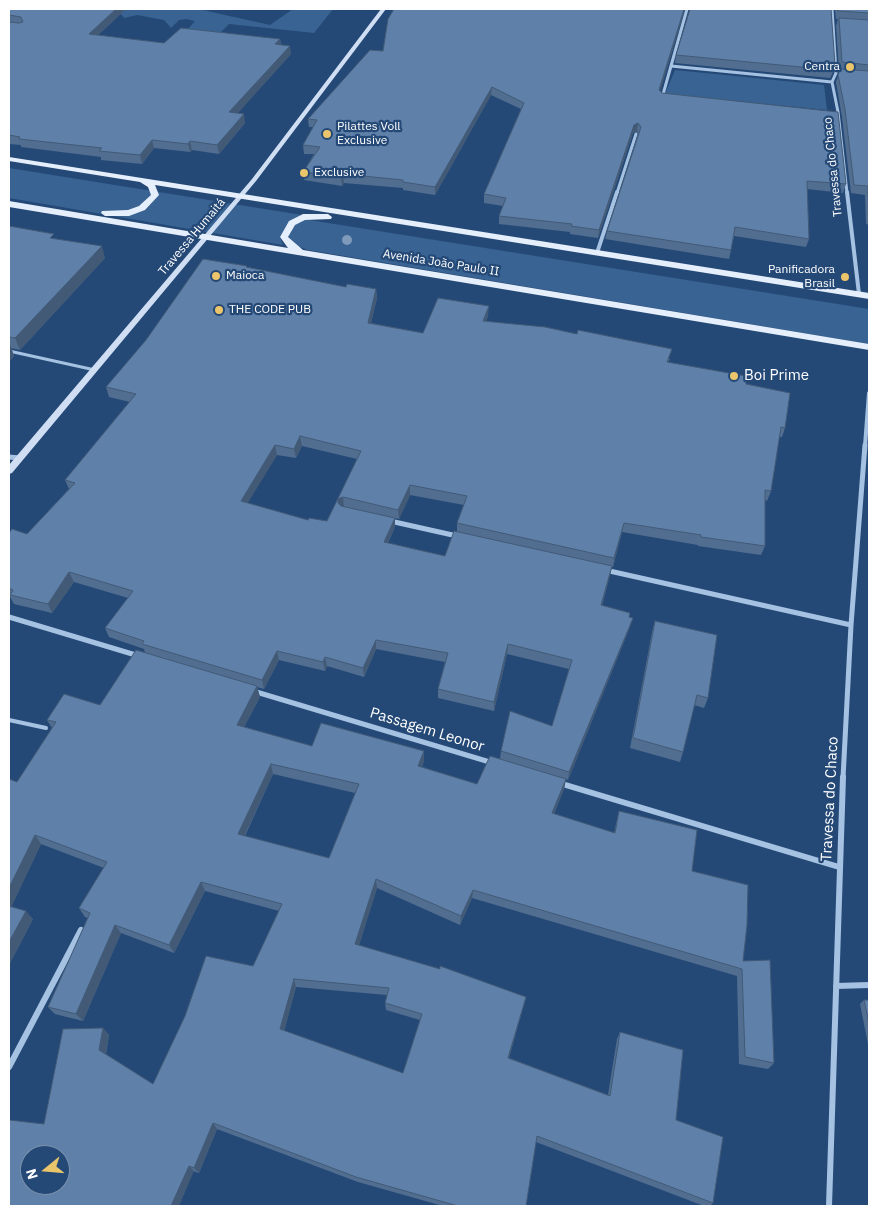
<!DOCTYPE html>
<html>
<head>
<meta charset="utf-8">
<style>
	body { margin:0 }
	#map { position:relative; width:878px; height:1215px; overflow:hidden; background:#254976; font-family:"IBM Plex Sans",sans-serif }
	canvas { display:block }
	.frame { position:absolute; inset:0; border:10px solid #fff; pointer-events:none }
	.north { position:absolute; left:20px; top:1145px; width:50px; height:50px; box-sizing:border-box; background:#254976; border:1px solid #7c92ad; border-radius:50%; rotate:253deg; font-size:14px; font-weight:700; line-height:20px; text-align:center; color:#fff }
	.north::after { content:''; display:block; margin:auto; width:18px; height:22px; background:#ebc56b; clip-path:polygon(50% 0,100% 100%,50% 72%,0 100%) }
</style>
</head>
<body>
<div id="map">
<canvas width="878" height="1215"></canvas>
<div class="frame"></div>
<div class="north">N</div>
</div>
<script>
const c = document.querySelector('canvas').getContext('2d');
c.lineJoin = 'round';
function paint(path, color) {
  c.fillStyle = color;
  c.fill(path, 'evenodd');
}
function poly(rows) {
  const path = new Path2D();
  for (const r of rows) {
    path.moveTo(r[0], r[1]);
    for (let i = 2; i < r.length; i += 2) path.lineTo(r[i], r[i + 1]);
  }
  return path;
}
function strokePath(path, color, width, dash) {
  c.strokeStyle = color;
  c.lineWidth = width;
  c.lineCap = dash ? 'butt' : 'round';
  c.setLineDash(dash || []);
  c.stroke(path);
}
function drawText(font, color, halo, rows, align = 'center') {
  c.font = font + ' "IBM Plex Sans",sans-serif';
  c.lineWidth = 4.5;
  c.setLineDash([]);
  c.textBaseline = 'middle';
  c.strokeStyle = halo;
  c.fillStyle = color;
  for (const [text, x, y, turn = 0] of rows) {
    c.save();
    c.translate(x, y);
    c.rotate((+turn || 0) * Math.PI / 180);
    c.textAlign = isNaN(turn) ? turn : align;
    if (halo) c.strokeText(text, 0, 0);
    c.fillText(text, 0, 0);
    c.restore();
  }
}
paint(poly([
	[124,9,198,9,270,25,293,9,333,9,314,33,229,24,217,36,182,36,195,21,186,19,179,20,171,28,164,20,137,15,124,18,120,13],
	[675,70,824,85,827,110,665,94],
	[9,168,302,215,289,221,280,237,283,245,9,198],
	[303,219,869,309,869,344,308,250,294,245,288,237,295,224]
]), '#396393');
strokePath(poly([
	[9,351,95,370]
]), '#a6c2e2', 3);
strokePath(poly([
	[9,720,46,728]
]), '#a6c2e2', 4);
strokePath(poly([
	[832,9,836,73,832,82,838,112,847,193],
	[671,66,832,82],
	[662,98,687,9],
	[617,193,636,134]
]), '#a6c2e2', 3);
strokePath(poly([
	[847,192,859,294],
	[597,253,617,192],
	[865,446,869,393]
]), '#a6c2e2', 4);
strokePath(poly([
	[9,457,20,458],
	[390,521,457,536],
	[605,570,851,625],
	[9,617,139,656],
	[253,691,493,763],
	[843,778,851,625,865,445]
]), '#a6c2e2', 5);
strokePath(poly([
	[559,783,839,867],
	[836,986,869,985],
	[9,1067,81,930],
	[829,1206,843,777]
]), '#a6c2e2', 6);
paint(poly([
	[381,9,386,9,256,181,12,473,9,474,9,465,252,179,381,9]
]), '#cfdef3');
paint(poly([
	[9,157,869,293,869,299,155,185,159,195,145,210,129,216,105,216,101,213,102,211,128,210,139,206,151,195,148,187,140,182,9,161,9,157],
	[9,201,288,248,280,237,289,221,303,214,328,214,332,217,331,219,305,220,295,225,288,237,303,250,869,344,869,350,9,207,9,201]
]), '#e5eefb');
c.fillStyle = '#7f99ba';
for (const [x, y] of [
	[347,240]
]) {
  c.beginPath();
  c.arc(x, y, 5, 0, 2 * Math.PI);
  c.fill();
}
paint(poly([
	[9,9,126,9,98,35,164,43,280,39,281,45,291,54,237,113,245,123,219,154,192,150,190,152,154,148,142,164,101,160,101,157,21,147,21,145,9,144],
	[394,9,685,9,660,91,662,93,846,184,843,193,807,189,809,239,806,247,734,236,729,259,605,239,607,231,638,134,637,131,633,133,598,238,570,234,570,232,499,224,499,216,503,206,484,203,484,194,521,109,491,95,435,195,403,190,403,188,344,183,342,186,304,180,303,172,314,154,304,154,303,145,313,127,309,127,308,119,383,51],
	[831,9,833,72,830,78,675,63,676,55],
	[835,9,869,9,869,225,866,224,865,195,851,193,842,117,836,82,840,70,839,70,836,26,838,19,836,19],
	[9,226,55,239,105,258,20,350,11,348,14,356,9,362],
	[247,267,346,287,376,289,377,298,371,323,423,333,488,316,486,321,670,359,668,362,746,384,785,428,782,437,779,437,771,491,767,501,765,500,765,546,761,555,698,546,698,545,622,532,613,567,612,567,602,606,629,617,630,627,568,780,566,779,564,789,554,814,614,833,619,811,692,871,743,961,774,1063,768,1069,739,1064,737,976,472,898,460,925,377,888,359,945,526,997,509,1058,608,1095,617,1039,620,1032,676,1120,713,1203,710,1206,704,1206,536,1142,526,1206,443,1206,358,1182,217,1129,199,1173,44,1124,103,1028,109,1035,106,1054,153,1084,253,966,279,911,205,891,174,953,121,933,83,1021,55,1014,48,1007,88,918,85,917,79,908,104,868,41,844,11,907,33,919,9,965,9,779,17,782,52,728,47,720,100,705,145,653,144,649,109,637,105,628,128,598,74,582,52,613,14,604,9,595,9,533,27,534,69,489,65,480,130,402,109,397,106,387],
	[302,446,357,459,327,521,308,520,247,503,277,455,296,458],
	[410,495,464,505,457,523,457,532,445,556,388,543,395,527,395,518,399,519],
	[376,649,445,662,438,689,438,698,494,711,507,654,569,669,552,726,501,751,500,759,477,784,422,767,424,761,312,746,244,727,260,697,257,687,264,689,279,660,325,671,327,666,364,677],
	[273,774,355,793,329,858,245,836],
	[296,987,387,995,385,1003,386,1010,420,1020,403,1073,284,1031],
	[655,621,708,698,704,708,694,705,683,752,680,762,630,748,652,632],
	[864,1000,869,1000,869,1049,860,1004]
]), '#516e91');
paint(poly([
	[116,9,126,9,91,42,89,34],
	[684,9,685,9,658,98,659,90],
	[280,39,281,47,275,44],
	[290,46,291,54,231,121,229,112],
	[492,87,491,95,435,195,435,187],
	[244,114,245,123,219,154,217,145],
	[638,123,637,131,633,133,598,238,599,230,634,125],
	[152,140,154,148,142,164,140,155],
	[190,141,192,150,190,152,188,144],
	[343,174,344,183,342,186,341,177],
	[102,246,105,258,20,350,15,338],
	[376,289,377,298,369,332,368,323],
	[489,306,488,316,483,330,483,321],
	[10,344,14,356,9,362,9,345],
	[300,436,302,446,296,458,294,449],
	[275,445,277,455,243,511,241,501],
	[410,485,410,495,399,519,398,510],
	[343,497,344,507,340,508,338,503,338,499],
	[395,518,395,527,384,551,384,542],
	[624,523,622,532,613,567,614,558],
	[612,566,610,575,599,615,601,605],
	[69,572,74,582,52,613,48,604],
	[633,618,630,627,568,780,569,772],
	[376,640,376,649,364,677,363,668],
	[508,644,507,654,494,711,494,702],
	[277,651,279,660,264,689,262,680],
	[325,657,327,666,325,671,323,662],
	[257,686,260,697,240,735,237,725],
	[424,751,424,761,418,776,418,766],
	[271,764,273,774,241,843,238,834],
	[566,779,564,789,550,823,552,813],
	[35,835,41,844,9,912,9,888],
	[376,879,377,888,357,952,355,944],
	[201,882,205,891,174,953,169,945],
	[473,890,472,898,460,925,461,916],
	[26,911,33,919,9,965,9,942],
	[115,925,121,933,83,1021,76,1014],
	[294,979,296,987,283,1036,280,1029],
	[526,997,524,1004,507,1065,508,1058],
	[103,1028,109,1035,105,1057,99,1050],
	[213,1123,217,1129,199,1173,194,1168],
	[189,1166,194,1171,179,1206,171,1206]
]), '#425a76');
const building = poly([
	[9,9,116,9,89,34,164,43,181,28,280,39,275,44,290,46,229,112,244,114,217,145,190,141,188,144,152,140,140,155,99,151,102,148,19,139,20,137,9,135,9,22,19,23,23,22,21,17,9,15,9,9],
	[394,9,684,9,659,90,662,93,838,112,846,184,807,181,809,239,735,227,731,250,607,231,641,127,638,123,634,125,599,230,571,226,572,224,499,216,506,198,484,194,524,103,492,87,435,187,403,182,403,180,343,174,341,177,303,172,320,147,303,145,317,120,308,119,370,50,383,51,388,19,394,9],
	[690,9,831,9,835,65,832,70,676,55,690,9],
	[838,9,869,9,869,13,838,11,838,9],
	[839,18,869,20,869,65,842,62,839,18],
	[840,69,869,71,869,216,868,186,854,185,845,109,838,75,840,69],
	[9,226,54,234,50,238,102,246,15,338,9,337,9,226],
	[203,259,247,266,246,267,346,287,347,284,376,289,368,323,423,333,438,298,489,306,483,321,545,327,577,334,578,330,672,349,667,362,746,376,746,384,790,393,785,428,781,427,771,491,765,490,765,546,701,537,701,535,624,523,614,558,457,523,467,496,410,485,398,510,343,497,338,499,338,503,341,506,395,518,384,542,445,556,454,531,612,566,601,605,630,613,629,617,633,618,569,772,501,751,510,711,552,726,572,660,508,644,494,702,438,689,448,653,376,640,363,668,325,657,323,662,277,651,262,680,142,644,144,641,105,628,133,591,69,572,48,604,10,595,13,590,9,588,9,533,12,529,27,534,75,483,65,480,136,394,106,387,146,340,203,259],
	[300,436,361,451,327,521,309,518,308,520,241,501,275,445,294,449,300,436],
	[655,621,717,635,708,698,697,695,683,752,633,738,655,621],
	[136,650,257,686,237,725,312,746,321,723,424,751,418,766,477,784,490,756,566,779,552,813,615,833,619,811,697,830,692,871,748,885,747,925,743,961,770,960,774,1063,745,1057,742,969,473,890,461,916,376,879,355,944,440,969,440,966,526,997,508,1058,610,1096,620,1032,683,1050,676,1120,723,1137,713,1203,537,1136,526,1206,458,1206,356,1177,213,1123,194,1168,189,1166,171,1206,9,1206,9,1120,44,1124,63,1029,103,1028,99,1050,153,1084,185,1016,206,956,253,966,282,904,201,882,169,945,115,925,76,1014,48,1007,90,913,79,908,107,862,35,835,9,888,9,779,17,782,56,722,47,720,64,694,100,705,136,650],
	[271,764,359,784,329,858,238,834,271,764],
	[294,979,389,988,385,1003,422,1014,403,1073,280,1029,294,979],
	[30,1155,60,1155,60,1185,30,1185,30,1155],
	[9,906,26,911,9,942,9,906],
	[864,1000,869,1000,869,1023,864,1000]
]);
paint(building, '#5e80a9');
strokePath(building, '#425a76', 1);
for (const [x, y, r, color] of [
	[850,67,5,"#ebc56b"],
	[327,134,5,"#ebc56b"],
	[304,173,5,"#ebc56b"],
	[216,276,5,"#ebc56b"],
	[845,277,5,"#ebc56b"],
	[219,310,5,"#ebc56b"],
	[734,376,5,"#ebc56b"]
]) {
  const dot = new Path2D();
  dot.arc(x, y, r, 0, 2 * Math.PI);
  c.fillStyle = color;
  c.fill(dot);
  strokePath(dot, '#254976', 2);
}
drawText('12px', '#fff', '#254976', [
	["Centra",840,67,"right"],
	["Pilattes Voll",337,127],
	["Exclusive",337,141],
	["Exclusive",314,173],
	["Panificadora",835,270,"right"],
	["Brasil",835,284,"right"],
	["Maioca",226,276],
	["THE CODE PUB",229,310]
], 'left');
drawText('12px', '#fff', '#254976', [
	["Travessa do Chaco",833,167,-96],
	["Travessa Humaitá",192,237,-50],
	["Avenida João Paulo II",441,263,9]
]);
drawText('15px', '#fff', '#254976', [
	["Boi Prime",744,376]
], 'left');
drawText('15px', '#fff', '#254976', [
	["Passagem Leonor",427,730,17],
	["Travessa do Chaco",830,799,-87]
]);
</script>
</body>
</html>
